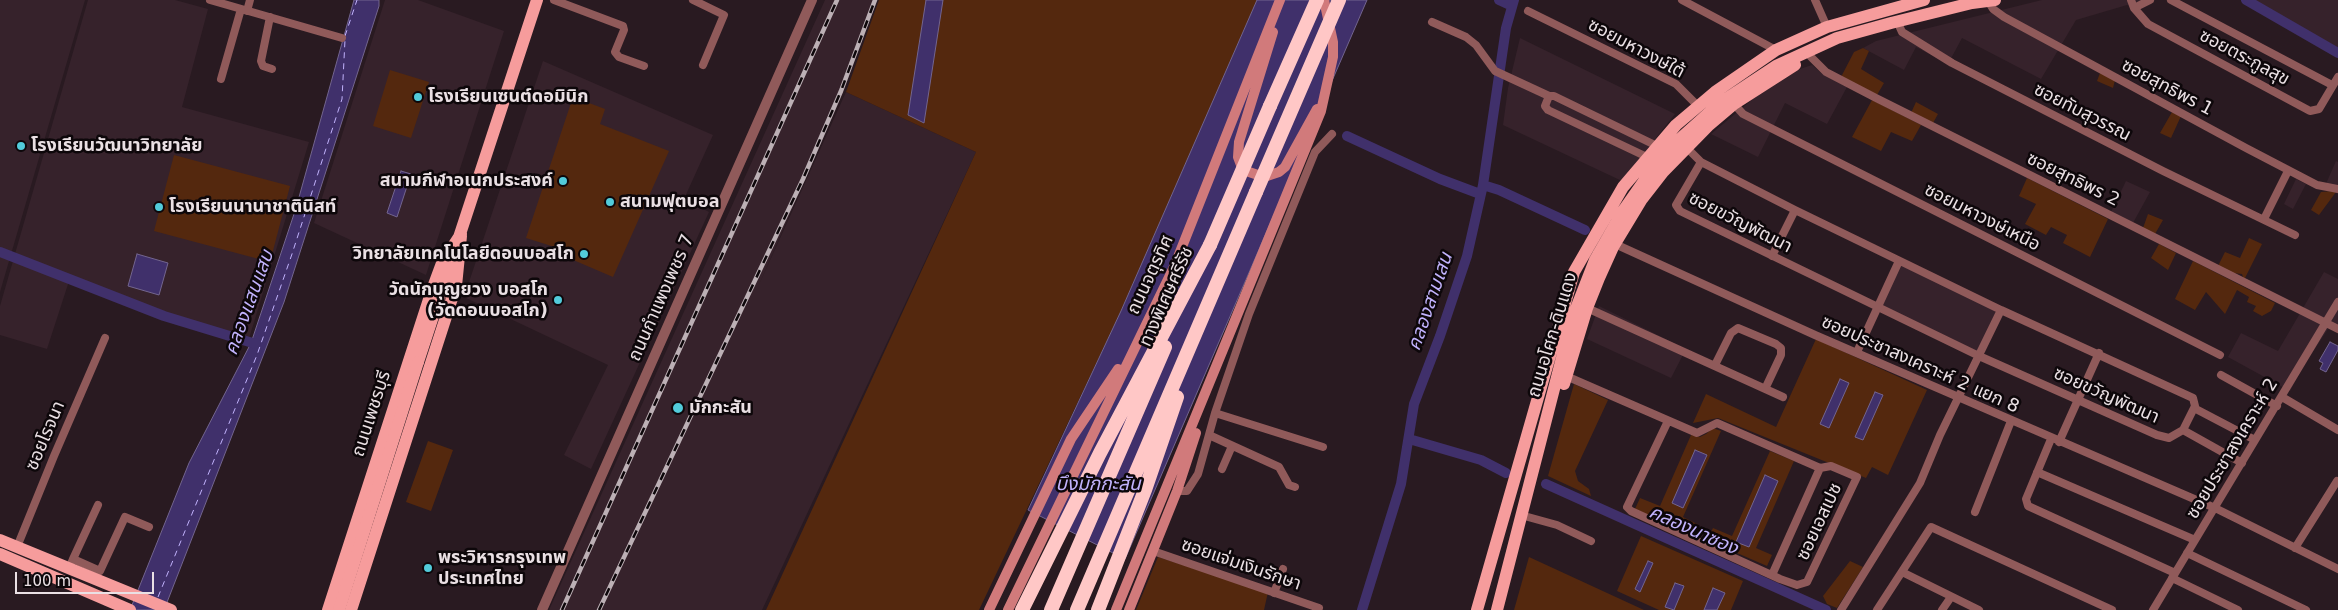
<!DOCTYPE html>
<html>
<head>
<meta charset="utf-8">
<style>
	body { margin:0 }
	#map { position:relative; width:2338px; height:610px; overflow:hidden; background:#291a21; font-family:"DejaVu Sans",sans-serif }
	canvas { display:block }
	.scale { position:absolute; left:15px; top:572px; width:139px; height:22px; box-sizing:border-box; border:2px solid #eae0e4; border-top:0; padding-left:6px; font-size:15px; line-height:18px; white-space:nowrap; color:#eae0e4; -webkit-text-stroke:4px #0d070a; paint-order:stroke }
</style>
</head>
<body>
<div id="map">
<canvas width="2338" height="610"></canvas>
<div class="scale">100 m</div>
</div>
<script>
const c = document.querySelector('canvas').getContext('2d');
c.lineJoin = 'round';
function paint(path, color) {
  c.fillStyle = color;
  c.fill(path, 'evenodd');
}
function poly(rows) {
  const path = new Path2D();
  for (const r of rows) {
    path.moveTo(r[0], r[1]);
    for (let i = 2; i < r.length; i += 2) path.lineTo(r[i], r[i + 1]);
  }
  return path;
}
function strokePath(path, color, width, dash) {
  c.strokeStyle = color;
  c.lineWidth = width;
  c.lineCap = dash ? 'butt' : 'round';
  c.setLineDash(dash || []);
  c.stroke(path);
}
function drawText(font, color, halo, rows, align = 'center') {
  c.font = font + ' "DejaVu Sans","Noto Sans Thai",sans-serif';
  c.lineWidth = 5;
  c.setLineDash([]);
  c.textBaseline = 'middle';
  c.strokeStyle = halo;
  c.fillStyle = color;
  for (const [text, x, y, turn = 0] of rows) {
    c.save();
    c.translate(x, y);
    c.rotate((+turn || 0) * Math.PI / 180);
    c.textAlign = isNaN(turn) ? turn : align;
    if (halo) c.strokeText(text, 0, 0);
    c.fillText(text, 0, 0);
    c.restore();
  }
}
paint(poly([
	[0,0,85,0,0,292],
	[88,0,175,0,208,9,182,107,309,142,247,345,70,278,47,349,0,335,0,306],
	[385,0,418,0,504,31,426,275,314,223],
	[825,0,875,0,843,93,758,287,846,92,976,152,762,610,549,610],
	[2042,0,2144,0,2076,20,2041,79,1962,38,1948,64,1916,47,1904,70,1863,48,1876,41],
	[2251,0,2338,0,2338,51],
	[1520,38,1675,114,1622,181,1503,125,1508,88],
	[543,61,713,135,684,199,709,212,591,469,564,455,608,365,464,297],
	[1812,65,1821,73,1847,87,1827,124,1785,103,1758,157,1711,134,1754,98,1800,69],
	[2336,161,2338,162,2338,194,2325,186],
	[2296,179,2306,184,2293,209,2284,204],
	[2126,181,2150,192,2133,223,2111,212],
	[1900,258,2000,310,1977,356,1876,308],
	[2324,272,2338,279,2338,326,2332,323,2304,365,2290,391,2228,357,2241,333,2278,351],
	[1599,306,1686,349,1671,378,1587,339]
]), '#36222b');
paint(poly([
	[879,0,1257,0,1121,311,979,610,766,610,976,152,846,92],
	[1863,48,1869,51,1861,69,1884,83,1877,95,1841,77,1854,52],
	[390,70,429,82,411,138,373,126],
	[2100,73,2115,80,2113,88,2097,81],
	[573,97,605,109,600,124,669,151,613,277,557,253,558,248,526,238],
	[1872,100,1921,125,1912,141,1891,132,1881,151,1852,137],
	[1916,102,1938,114,1933,123,1911,113],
	[2172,112,2181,116,2171,138,2160,133],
	[174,155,290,186,270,262,154,231],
	[2027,178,2108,219,2090,257,2063,243,2067,235,2051,227,2046,235,2025,224,2036,204,2019,196],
	[2334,191,2336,192,2319,215,2311,210,2321,192],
	[2148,214,2163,220,2155,234,2143,228],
	[2249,238,2262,244,2244,280,2242,274,2233,273,2218,266,2225,252,2240,258],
	[2159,244,2176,253,2168,270,2151,258],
	[2193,261,2275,303,2271,311,2262,316,2253,311,2256,306,2247,302,2249,297,2237,290,2225,314,2206,292,2195,310,2175,299],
	[1816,339,1927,390,1888,475,1872,467,1866,478,1718,418,1693,423,1706,394,1776,427],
	[1574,384,1608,400,1575,471,1578,481,1589,489,1591,496,1548,476],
	[1713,428,1721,431,1683,517,1699,525,1694,536,1635,509,1640,498,1660,506,1691,435,1700,437,1706,434],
	[428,441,453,450,431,511,406,502],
	[1770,451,1794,461,1756,548,1772,555,1767,566,1707,540,1713,528,1732,536],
	[1641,536,1743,581,1731,610,1659,610,1617,591],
	[1158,557,1268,592,1264,610,1136,610],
	[1529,557,1644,610,1514,610],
	[1850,561,1863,567,1837,608,1827,604,1823,596]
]), '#54280e');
const water = poly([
	[354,0,379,0,379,6,284,302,164,610,130,610,189,463,251,343,296,208,354,0],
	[926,0,943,0,924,123,908,115,926,0],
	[1257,0,1367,0,1125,559,1028,510,1121,311,1257,0],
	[401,171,411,174,397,217,387,213,401,171],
	[137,254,168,263,159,295,128,286,137,254],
	[2330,342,2338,346,2338,350,2326,372,2320,369,2323,363,2319,361,2330,342],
	[1840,379,1849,383,1829,428,1820,424,1840,379],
	[1875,392,1883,395,1863,440,1855,437,1875,392],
	[1695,450,1707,455,1683,508,1672,503,1695,450],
	[1765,475,1778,481,1749,547,1736,542,1765,475],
	[1648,561,1653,563,1640,592,1635,589,1648,561],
	[1675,583,1684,586,1674,610,1665,607,1675,583],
	[1713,588,1725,593,1717,610,1704,610,1713,588]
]);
paint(water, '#40306b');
strokePath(water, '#73658f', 1);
strokePath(poly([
	[1499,0,1512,6],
	[2246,0,2338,53],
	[1347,136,1440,179,1480,194],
	[1483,185,1499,190,1585,230],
	[0,252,164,316,256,344],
	[1409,439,1481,460,1506,473],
	[1546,484,1826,610],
	[1362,610,1401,484,1414,404,1440,336,1467,256,1483,185,1506,28,1514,0]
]), '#40306b', 10);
strokePath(poly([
	[345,36,357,0],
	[158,597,257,355,292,254,342,99,345,40]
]), '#c1b2fc', 1, [6, 5]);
strokePath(poly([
	[210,0,342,38],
	[554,0,623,26,624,30,615,52,619,57,644,66],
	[693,0,724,15,703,65],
	[1682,0,1776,50],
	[1815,0,1827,27],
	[2131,0,2134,8,2148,24,2310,111,2319,109,2338,77],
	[2171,0,2332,85],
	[1988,1,1993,9,2004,17,2246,148,2317,185,2338,189],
	[2134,8,2150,0],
	[247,11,250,0],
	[1528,11,1676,84,1698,106],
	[270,17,261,61,263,66,272,69],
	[1897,21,1902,32,1952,63,2163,171,2295,235],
	[1432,22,1466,37,1476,45,1495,71,1549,96],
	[1811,57,1826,72,1876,98,2338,329],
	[221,79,241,9],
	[1734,104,1743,114,2220,355],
	[1686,147,1701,162,1795,210,2001,310,2193,398,2195,406,2183,430,2169,438,2157,435,1979,356,1680,211,1676,205,1701,162],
	[1647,157,1548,110,1545,106,1549,96,1554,96,1657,146],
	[2264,219,2288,171],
	[1615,244,1815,335,2215,508,2338,569],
	[1772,256,1795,210],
	[1587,308,1783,397],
	[1857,352,1899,261],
	[1715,365,1731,333,1738,328,1776,344,1781,348,1781,355,1765,389],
	[2221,375,2277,406],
	[1566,376,1697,433,1717,423,1820,468,1831,466,1857,477,1807,582,1797,585,1780,579,1631,511,1627,507,1668,421],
	[2282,397,2338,430],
	[2194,408,2255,440],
	[1215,413,1323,447],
	[2183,430,2242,463],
	[1209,435,1279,467,1289,485,1295,487],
	[2051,439,2026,499,2028,506,2175,573],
	[2059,442,2099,353],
	[1222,469,1232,446],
	[2037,472,2195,540],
	[1177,491,1187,491,1198,474,1215,413,1249,314,1315,152,1332,134],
	[1975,512,2011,421],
	[1528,517,1557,525,1591,541],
	[17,547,54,456,105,338],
	[2295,548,2337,481],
	[1153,551,1319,608],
	[2187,553,2306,610],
	[73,559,98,505],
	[69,568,73,559,100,571,125,517,149,527],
	[1902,572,1979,610],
	[1772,575,1820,468],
	[2172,578,2238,610],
	[1274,593,1283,569],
	[1841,610,1920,483,1940,435,2001,310],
	[1877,610,1931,527,2112,610],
	[1942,610,1951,597],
	[2153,610,2338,302]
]), '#905a5a', 8);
strokePath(poly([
	[542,610,812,0]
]), '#905a5a', 10);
strokePath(poly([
	[1273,32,1239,142,1238,157,1241,165,1249,172,1264,177,1279,172,1285,167,1317,109],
	[989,610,1071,439,1118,369],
	[1008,610,1174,267,1280,0],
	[1116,610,1321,111,1333,57,1333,42,1324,0],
	[1129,610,1177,491,1196,433]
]), '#d17a7b', 10);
strokePath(poly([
	[418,362,537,0],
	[1564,384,1587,308,1599,278,1613,247,1642,199,1663,172,1708,126,1734,104,1795,65],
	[0,540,171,610],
	[0,554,130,610],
	[328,610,432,290,442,263,461,234],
	[351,610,456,286,461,236],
	[1477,610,1574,272,1623,187,1676,125,1715,92,1776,50,1827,27,1924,0],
	[1497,610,1572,319,1595,260,1623,211,1649,174,1672,146,1720,103,1776,66,1837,38,1891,23,1972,3,1995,0]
]), '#f69c9c', 12);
strokePath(poly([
	[1270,106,1317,0],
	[1022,610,1100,453,1210,245],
	[1051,610,1165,347],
	[1077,610,1256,192],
	[1098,610,1145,490,1177,397]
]), '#ffc7c6', 14);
const rail = poly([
	[562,610,837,0],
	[599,610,803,179,841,91,875,0]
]);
strokePath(rail, '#bcb0b5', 4.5);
strokePath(rail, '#0d070a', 2.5, [8]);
strokePath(poly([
	[339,610,418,362]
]), '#f69c9c', 12);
strokePath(poly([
	[1256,192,1339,0],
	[1210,245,1270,106]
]), '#ffc7c6', 14);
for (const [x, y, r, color] of [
	[418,97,5,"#52cbda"],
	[21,146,5,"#52cbda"],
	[563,181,5,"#52cbda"],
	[610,202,5,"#52cbda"],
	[159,207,5,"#52cbda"],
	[584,254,5,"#52cbda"],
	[558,300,5,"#52cbda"],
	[678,408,6,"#52cbda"],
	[428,568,5,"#52cbda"]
]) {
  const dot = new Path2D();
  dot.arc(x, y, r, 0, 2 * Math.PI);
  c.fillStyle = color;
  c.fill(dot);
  strokePath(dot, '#0d070a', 2);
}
drawText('18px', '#eae0e4', '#0d070a', [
	["ซอยมหาวงษ์ใต้",1636,49,28],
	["ซอยตระกูลสุข",2244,58,28],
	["ซอยสุทธิพร 1",2167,88,28],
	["ซอยทับสุวรรณ",2082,113,27],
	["ซอยสุทธิพร 2",2073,180,26],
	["ซอยมหาวงษ์เหนือ",1982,218,27],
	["ซอยขวัญพัฒนา",1740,223,27],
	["ถนนจตุรทิศ",1151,275,-65],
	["ทางพิเศษศรีรัช",1167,297,-66],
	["ถนนกำแพงเพชร 7",662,298,-66],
	["ถนนอโศก-ดินแดง",1553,335,-73],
	["ซอยประชาสงเคราะห์ 2 แยก 8",1920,365,24],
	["ซอยขวัญพัฒนา",2106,396,24],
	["ถนนเพชรบุรี",372,414,-72],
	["ซอยโรจนา",46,436,-67],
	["ซอยประชาสงเคราะห์ 2",2233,449,-59],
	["ซอยเอสเปซ",1820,522,-65],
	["ซอยแจ่มเงินรักษา",1241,565,19]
]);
drawText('bold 18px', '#eae0e4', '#0d070a', [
	["โรงเรียนเซนต์ดอมินิก",428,97],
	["โรงเรียนวัฒนาวิทยาลัย",31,146],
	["สนามกีฬาอเนกประสงค์",553,181,"right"],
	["สนามฟุตบอล",620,202],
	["โรงเรียนนานาชาตินิสท์",169,207],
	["วิทยาลัยเทคโนโลยีดอนบอสโก",574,254,"right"],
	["วัดนักบุญยวง บอสโก",548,290,"right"],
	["(วัดดอนบอสโก)",548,311,"right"],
	["มักกะสัน",689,408],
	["พระวิหารกรุงเทพ",438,558],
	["ประเทศไทย",438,579]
], 'left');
drawText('italic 19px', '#c1b2fc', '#0d070a', [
	["คลองสามเสน",1431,302,-71],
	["คลองแสนแสบ",250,303,-70],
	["บึงมักกะสัน",1098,485],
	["คลองนาซอง",1693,531,24]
]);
</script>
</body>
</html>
